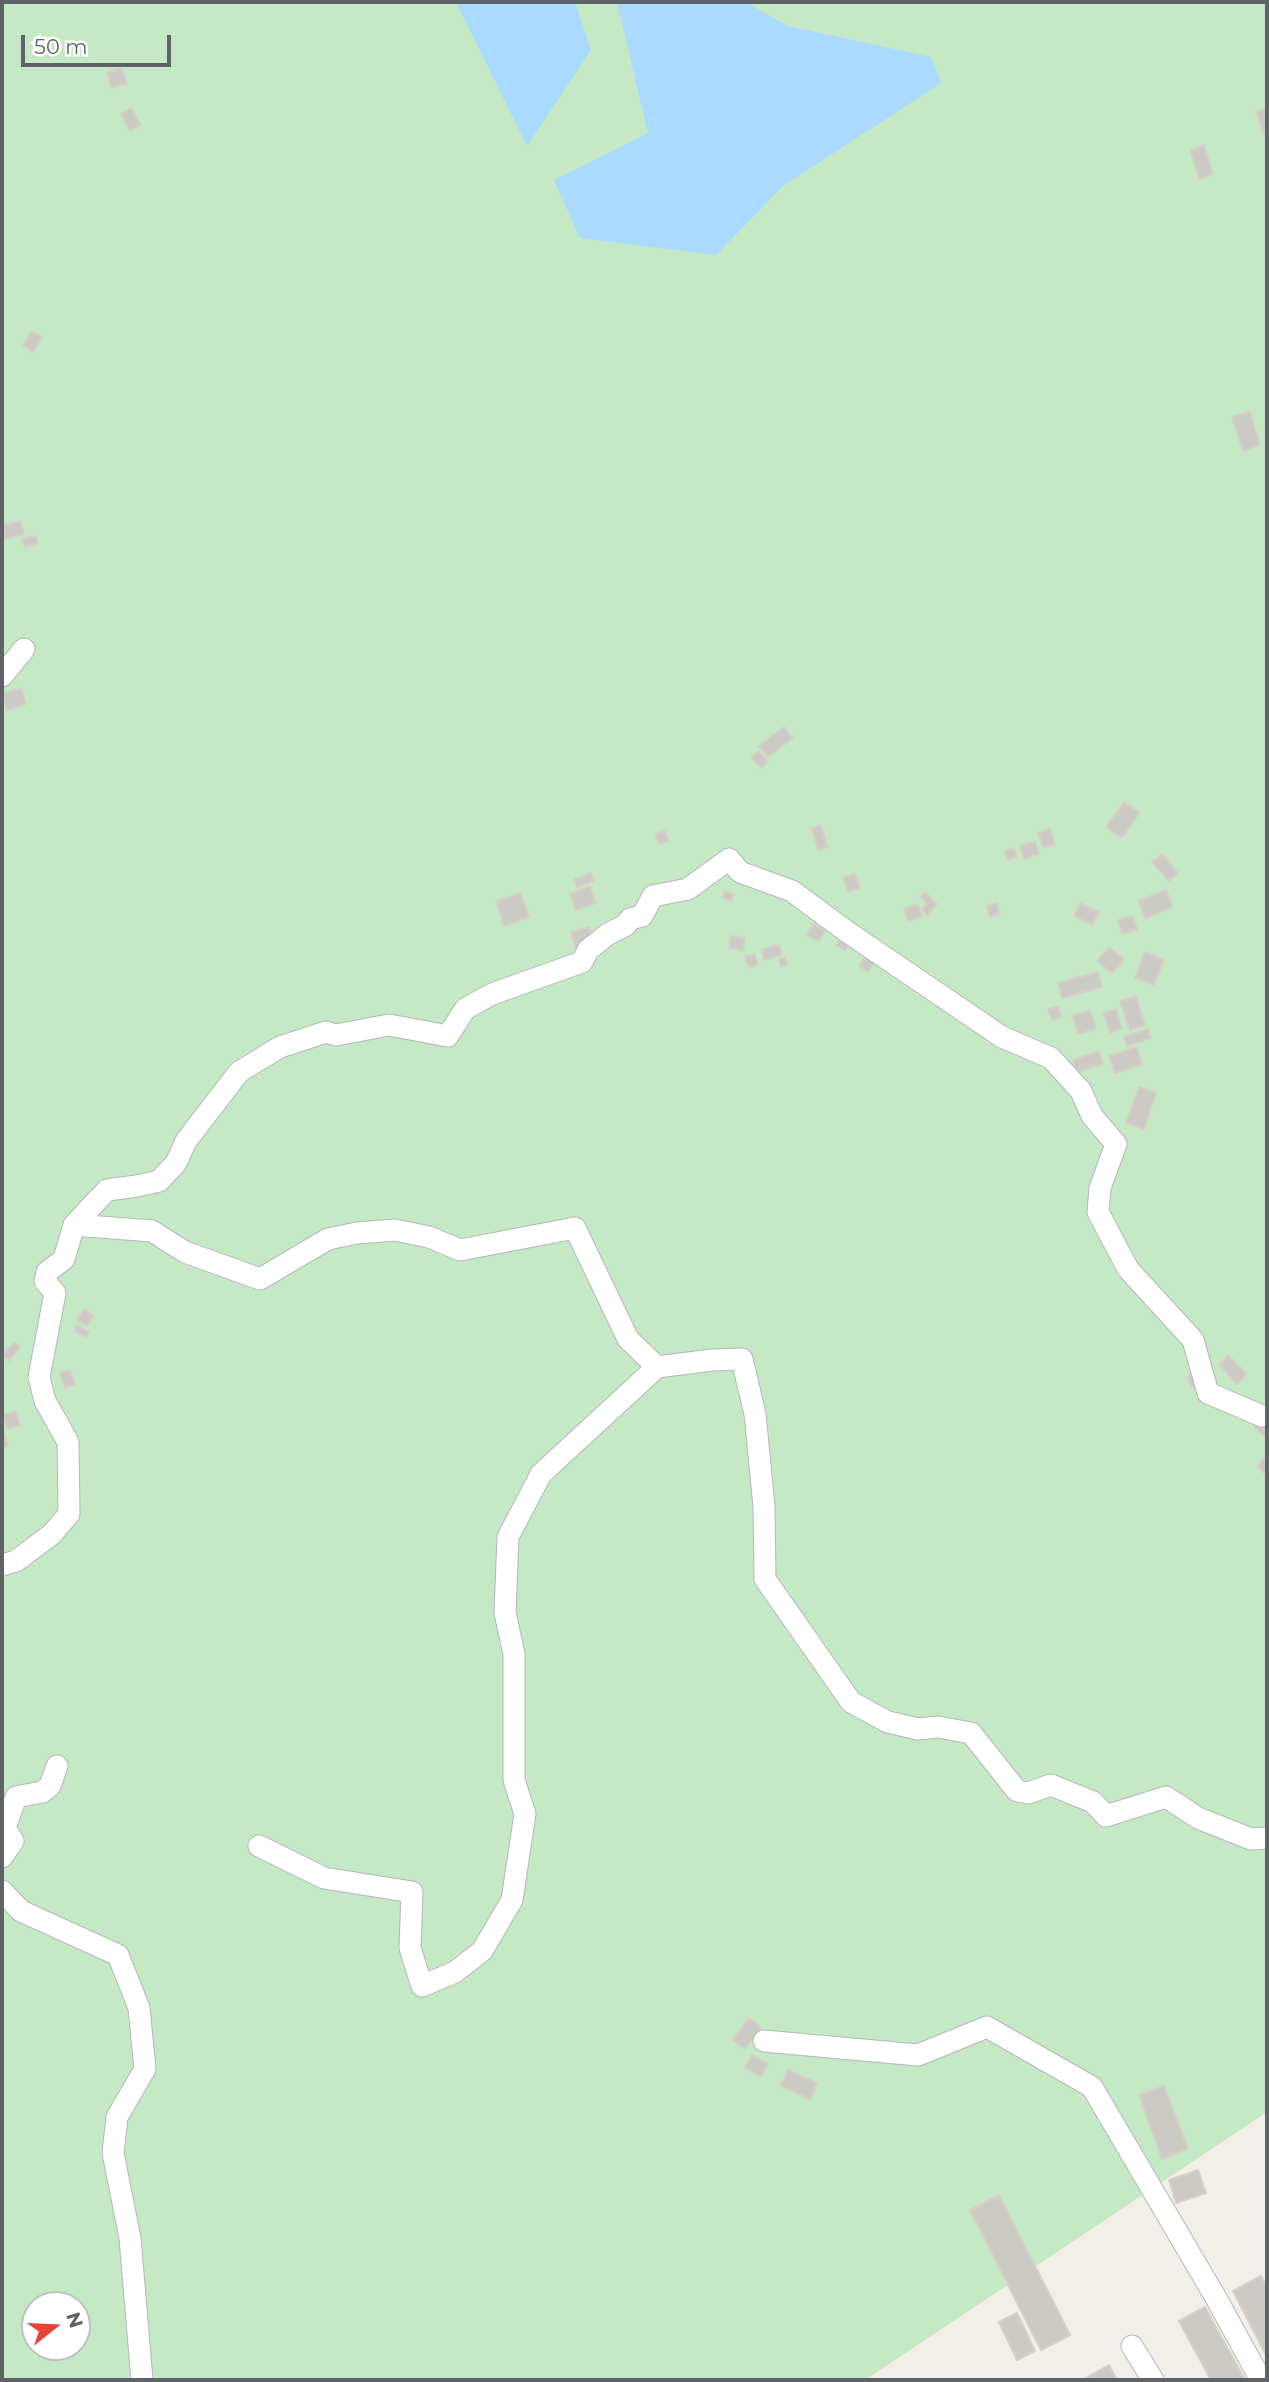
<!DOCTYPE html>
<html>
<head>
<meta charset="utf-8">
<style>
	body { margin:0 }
	#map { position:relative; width:1269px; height:2382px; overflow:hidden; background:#f1efe8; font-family:Montserrat,sans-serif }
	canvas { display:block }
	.frame { position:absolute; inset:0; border:4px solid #5f6368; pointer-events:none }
	.north { position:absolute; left:21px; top:2291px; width:70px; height:70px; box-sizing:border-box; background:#fff; border:2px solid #bfc1c3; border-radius:50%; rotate:72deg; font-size:19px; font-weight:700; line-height:28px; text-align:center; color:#5f6368 }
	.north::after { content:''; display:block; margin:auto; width:24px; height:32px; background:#ea4335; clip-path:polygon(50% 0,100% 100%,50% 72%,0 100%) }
	.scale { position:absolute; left:21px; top:35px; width:150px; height:32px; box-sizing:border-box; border:4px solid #5f6368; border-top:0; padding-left:9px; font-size:21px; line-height:24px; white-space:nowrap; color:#5f6368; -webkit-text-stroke:5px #fff; paint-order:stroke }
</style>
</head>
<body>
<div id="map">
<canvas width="1269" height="2382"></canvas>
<div class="frame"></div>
<div class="north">N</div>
<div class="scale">50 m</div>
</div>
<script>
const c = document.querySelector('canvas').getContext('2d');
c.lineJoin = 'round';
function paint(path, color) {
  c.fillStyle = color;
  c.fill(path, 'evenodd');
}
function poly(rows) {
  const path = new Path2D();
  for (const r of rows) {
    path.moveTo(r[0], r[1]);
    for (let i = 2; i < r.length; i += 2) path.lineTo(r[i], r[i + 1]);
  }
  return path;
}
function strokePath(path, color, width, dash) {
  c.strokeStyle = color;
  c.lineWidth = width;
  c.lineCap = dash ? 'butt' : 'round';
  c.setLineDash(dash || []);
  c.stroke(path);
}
paint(poly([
	[2,2,1267,2,1267,2112,865,2380,2,2380],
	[35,2305,77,2305,77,2347,35,2347]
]), '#c5e8c5');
paint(poly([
	[456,2,575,2,591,50,527,146],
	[617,2,745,2,788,26,931,57,941,83,783,186,716,255,580,238,554,180,648,133]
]), '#aadaff');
const building = poly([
	[122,68,127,84,111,88,107,72,122,68],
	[131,108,141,125,130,131,121,114,131,108],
	[1267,108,1267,135,1265,136,1256,112,1267,108],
	[1204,145,1213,174,1199,179,1190,150,1204,145],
	[32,331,42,337,33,352,23,345,32,331],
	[1250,411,1260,445,1243,451,1232,417,1250,411],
	[20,521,24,534,5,539,2,526,20,521],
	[36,536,38,543,25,547,22,539,36,536],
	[21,688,26,704,7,710,2,694,21,688],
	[784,727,793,738,768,757,759,746,784,727],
	[759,751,768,762,761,768,751,757,759,751],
	[1124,802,1139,813,1122,838,1106,827,1124,802],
	[821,825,828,847,818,850,811,828,821,825],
	[1050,829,1055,844,1043,848,1038,833,1050,829],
	[665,831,669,841,659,844,655,834,665,831],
	[1035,841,1039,854,1024,859,1020,846,1035,841],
	[1014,848,1017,857,1008,860,1005,851,1014,848],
	[1162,854,1178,873,1169,881,1152,862,1162,854],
	[591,873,594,881,577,887,574,879,591,873],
	[855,874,860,888,848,892,843,878,855,874],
	[590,886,596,903,576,910,570,894,590,886],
	[1166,890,1173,907,1145,918,1138,901,1166,890],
	[724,891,734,894,732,901,722,898,724,891],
	[925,892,937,904,927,915,922,909,927,904,920,897,925,892],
	[521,893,529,917,504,926,496,901,521,893],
	[997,903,1000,914,990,917,987,906,997,903],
	[1080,903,1099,912,1092,925,1074,916,1080,903],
	[918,904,922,916,908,921,904,909,918,904],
	[1133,916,1137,930,1122,934,1118,920,1133,916],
	[814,924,825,931,819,941,807,935,814,924],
	[589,927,593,943,575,948,571,932,589,927],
	[731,936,745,938,743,950,729,948,731,936],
	[840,939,849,944,845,950,836,945,840,939],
	[779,945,782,955,764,960,761,949,779,945],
	[1109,947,1124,959,1112,973,1097,961,1109,947],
	[1145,952,1164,960,1154,985,1135,978,1145,952],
	[755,954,758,965,749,968,745,957,755,954],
	[866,955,875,961,868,972,859,966,866,955],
	[785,958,787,965,781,967,779,959,785,958],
	[1098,972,1102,987,1062,998,1058,983,1098,972],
	[1136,996,1145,1025,1130,1030,1120,1001,1136,996],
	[1058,1006,1061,1017,1052,1020,1048,1009,1058,1006],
	[1116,1009,1122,1029,1110,1033,1103,1013,1116,1009],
	[1090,1010,1096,1029,1078,1034,1072,1016,1090,1010],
	[1148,1029,1151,1038,1127,1046,1124,1037,1148,1029],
	[1137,1047,1142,1064,1115,1073,1109,1056,1137,1047],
	[1099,1051,1103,1064,1076,1072,1072,1060,1099,1051],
	[1139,1087,1156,1093,1144,1129,1126,1123,1139,1087],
	[84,1309,94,1316,87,1326,77,1320,84,1309],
	[77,1325,89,1332,86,1337,74,1331,77,1325],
	[14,1342,20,1347,9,1361,2,1355,14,1342],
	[1228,1355,1247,1374,1237,1384,1219,1365,1228,1355],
	[70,1370,75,1385,65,1388,60,1373,70,1370],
	[1199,1372,1203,1384,1192,1388,1187,1377,1199,1372],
	[16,1411,20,1425,8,1429,3,1415,16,1411],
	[1262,1417,1267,1422,1267,1438,1254,1427,1262,1417],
	[2,1428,8,1446,2,1448,2,1428],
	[1267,1456,1267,1476,1257,1466,1267,1456],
	[749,2018,761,2027,745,2049,733,2040,749,2018],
	[752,2055,768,2064,761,2077,745,2068,752,2055],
	[788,2070,817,2083,810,2099,781,2086,788,2070],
	[1164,2086,1188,2149,1162,2159,1139,2095,1164,2086],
	[1198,2170,1206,2193,1176,2203,1169,2180,1198,2170],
	[999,2195,1070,2335,1041,2350,970,2210,999,2195],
	[1261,2276,1267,2288,1267,2357,1233,2291,1261,2276],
	[1205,2307,1245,2380,1211,2380,1179,2321,1205,2307],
	[1017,2313,1035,2351,1017,2360,999,2322,1017,2313],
	[1109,2365,1117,2380,1084,2380,1084,2379,1109,2365]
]);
paint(building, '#cccac5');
strokePath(building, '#d6d1c6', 2);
const street = poly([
	[2,676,24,649],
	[74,1225,107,1190,137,1186,159,1181,176,1163,186,1141,239,1072,280,1047,326,1032,336,1035,389,1025,448,1036,465,1009,492,994,582,962,588,950,608,934,626,925,630,919,642,916,653,896,688,889,729,859,740,872,792,891,846,931,1002,1037,1051,1058,1081,1091,1092,1116,1116,1144,1100,1188,1098,1212,1128,1269,1193,1340,1208,1393,1262,1416],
	[2,1565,16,1561,52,1534,69,1514,68,1442,45,1401,39,1377,55,1293,45,1281,47,1272,64,1259,74,1225,152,1231,185,1252,260,1279,328,1239,357,1233,395,1230,429,1237,460,1250,575,1228,628,1339,657,1367,712,1360,742,1359,755,1414,764,1506,765,1579,851,1702,888,1722,918,1729,938,1727,971,1733,1017,1791,1028,1793,1051,1785,1093,1802,1106,1816,1166,1797,1198,1818,1251,1839,1267,1838],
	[259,1846,324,1878,412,1892,410,1948,422,1986,455,1972,482,1951,512,1900,525,1814,514,1780,514,1654,505,1613,508,1537,541,1474,657,1367],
	[2,1857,13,1841,5,1828,16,1797,42,1792,50,1786,57,1766],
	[2,1891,21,1911,118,1955,139,2008,145,2069,117,2117,113,2153,130,2238,142,2380],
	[764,2041,918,2055,987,2027,1092,2087,1216,2298,1261,2380],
	[1132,2346,1153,2380]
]);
strokePath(street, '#b5b8bc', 23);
strokePath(street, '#fff', 21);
</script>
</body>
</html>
